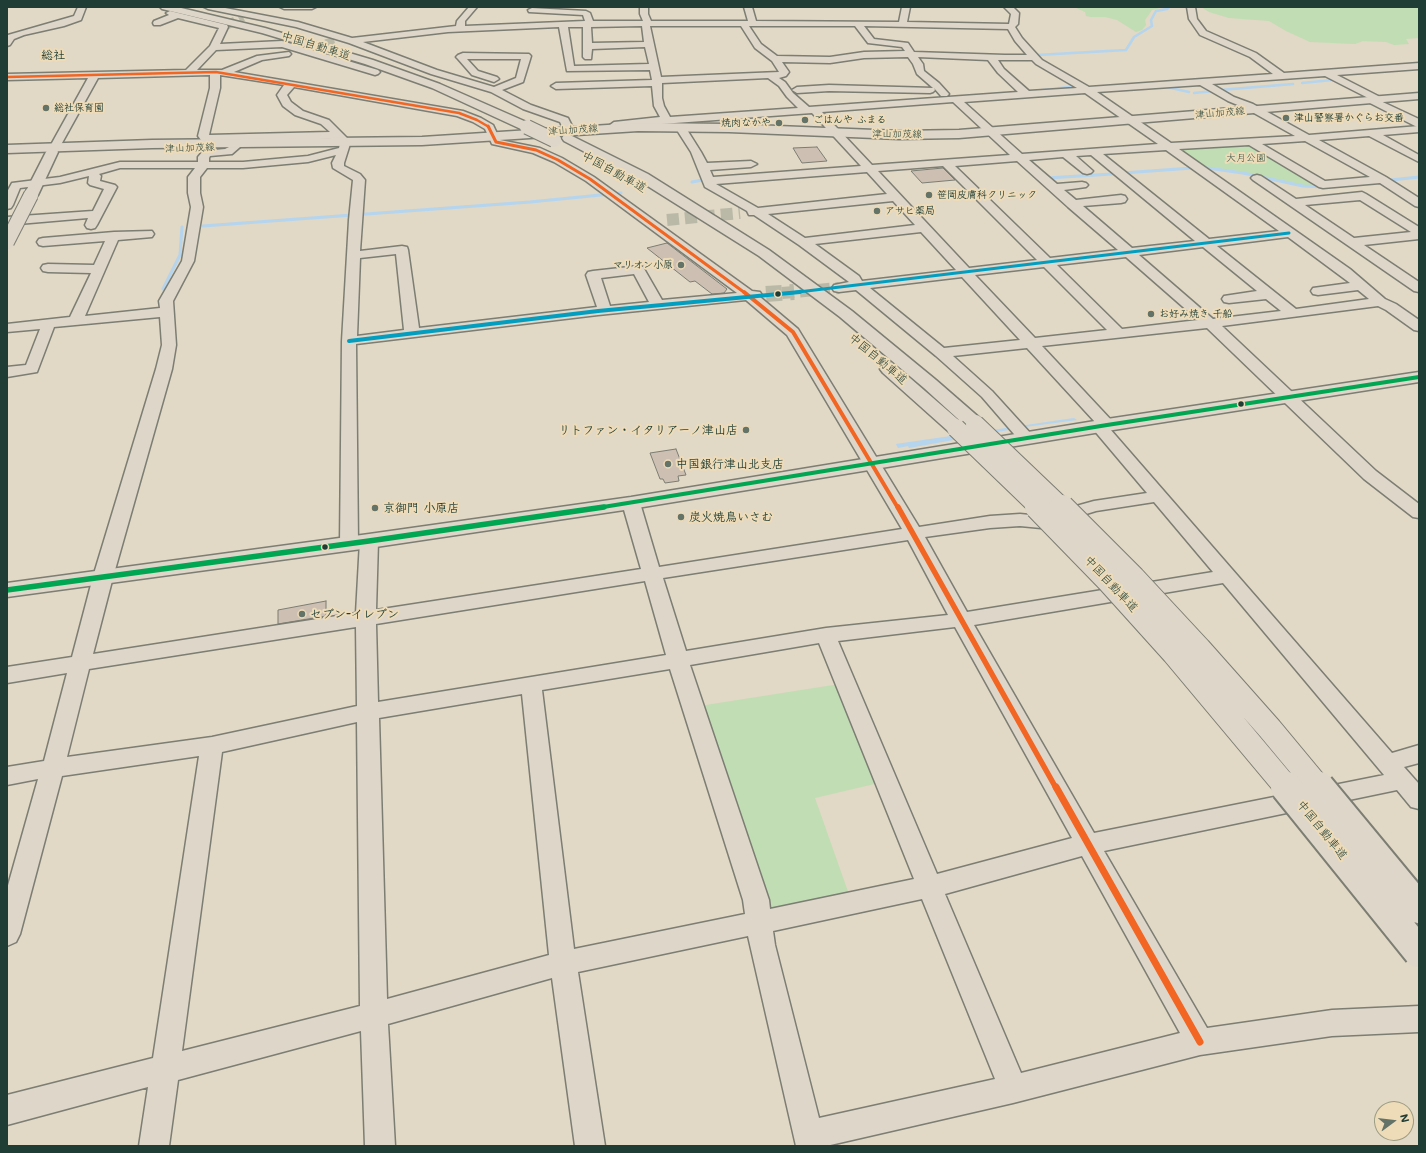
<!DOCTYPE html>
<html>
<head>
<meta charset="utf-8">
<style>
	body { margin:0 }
	#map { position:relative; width:1426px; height:1153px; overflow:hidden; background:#e1d8c5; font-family:Mali,sans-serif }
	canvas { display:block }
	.frame { position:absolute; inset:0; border:8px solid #1f3d34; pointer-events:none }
	.north { position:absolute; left:1374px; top:1101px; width:40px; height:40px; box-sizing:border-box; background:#eedbb8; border:1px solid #9b9c83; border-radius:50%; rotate:75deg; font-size:11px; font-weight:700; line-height:16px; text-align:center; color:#1f3d34 }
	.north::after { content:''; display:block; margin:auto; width:14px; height:18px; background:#637367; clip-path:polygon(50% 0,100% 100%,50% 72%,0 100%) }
</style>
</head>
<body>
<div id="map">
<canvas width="1426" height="1153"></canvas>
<div class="frame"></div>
<div class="north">N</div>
</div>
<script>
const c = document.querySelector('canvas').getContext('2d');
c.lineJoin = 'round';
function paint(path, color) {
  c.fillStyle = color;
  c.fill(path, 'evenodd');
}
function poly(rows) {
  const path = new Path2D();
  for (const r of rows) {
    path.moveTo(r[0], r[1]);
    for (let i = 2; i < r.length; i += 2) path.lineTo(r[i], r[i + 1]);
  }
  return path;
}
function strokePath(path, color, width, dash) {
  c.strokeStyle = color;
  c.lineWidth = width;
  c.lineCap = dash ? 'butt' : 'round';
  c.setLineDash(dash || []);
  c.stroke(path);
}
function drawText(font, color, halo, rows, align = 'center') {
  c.font = font + ' Mali,"Klee One",sans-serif';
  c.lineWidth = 4;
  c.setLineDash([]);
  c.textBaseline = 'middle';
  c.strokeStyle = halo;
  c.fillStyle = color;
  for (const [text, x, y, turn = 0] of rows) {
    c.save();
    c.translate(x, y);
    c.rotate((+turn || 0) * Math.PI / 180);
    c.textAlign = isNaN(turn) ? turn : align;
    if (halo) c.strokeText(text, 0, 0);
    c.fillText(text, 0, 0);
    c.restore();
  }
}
paint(poly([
	[1074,7,1164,7,1152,10,1145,20,1146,25,1142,30,1136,32,1117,20,1105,17,1091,17,1086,16,1085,12],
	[1201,7,1419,7,1419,38,1406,39,1409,44,1394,45,1386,42,1363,41,1355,44,1310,42,1286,31,1269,21,1229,18,1209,12],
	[1251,145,1319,186,1302,185,1247,173,1199,166,1176,147],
	[846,683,887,781,815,798,852,903,759,922,693,707]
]), '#c1ddb4');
paint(poly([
	[1074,418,1077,420,1025,427,909,448,908,446,898,448,896,444]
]), '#b5d4ed');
strokePath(poly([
	[1037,55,1126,50,1134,37,1152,26,1151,20,1156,11,1167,9,1169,7],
	[1302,83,1332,80],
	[1162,86,1189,92],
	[1220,90,1293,84],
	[1035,91,1077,86],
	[1194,93,1214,91]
]), '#b5d4ed', 2.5);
strokePath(poly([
	[1200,167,1243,173,1303,186,1325,187],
	[1123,173,1192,168],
	[1047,178,1112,174],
	[1391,180,1419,177],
	[692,182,708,179],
	[203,226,530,202,621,193],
	[163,289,180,255,182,227]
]), '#b5d4ed', 3);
const building = poly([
	[817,147,827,161,802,163,793,148,817,147],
	[943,168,955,180,922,183,911,171,943,168],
	[667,243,727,289,724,293,712,294,695,281,690,282,647,248,667,243],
	[676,449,686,475,678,476,679,481,665,483,663,479,660,479,650,453,676,449],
	[326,601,326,616,278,624,278,610,326,601]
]);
paint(building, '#cdc0b3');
strokePath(building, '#7c7d73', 1);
strokePath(poly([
	[227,25,243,17],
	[313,48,335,41]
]), '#bab9a8', 9, [9, 4.5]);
strokePath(poly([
	[667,220,740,213],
	[782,293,839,288]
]), '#bab9a8', 12, [12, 6]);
strokePath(poly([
	[766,294,794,292]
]), '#bab9a8', 16, [16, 8]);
const street = poly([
	[78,7,86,7,81,20,64,26,24,35,14,39,10,45,7,46,8,35,74,16,78,7],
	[204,7,220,7,298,22,352,38,456,26,457,21,469,7,477,7,465,21,465,26,585,21,583,15,529,12,528,10,532,8,586,11,590,13,593,21,643,21,640,14,640,7,648,7,648,14,651,21,748,21,744,7,752,7,756,21,899,22,902,7,910,7,907,22,1009,24,1011,14,1004,7,1013,7,1019,13,1018,24,1015,27,1022,38,1042,60,1089,87,1273,74,1250,57,1200,35,1189,19,1187,7,1195,7,1197,19,1206,31,1256,53,1284,73,1419,63,1419,69,1337,75,1382,98,1383,100,1378,103,1325,76,1212,84,1234,97,1253,104,1309,135,1419,126,1419,132,1383,135,1419,155,1419,162,1369,136,1319,140,1386,177,1419,198,1419,207,1415,206,1380,183,1323,188,1319,187,1249,145,1179,149,1350,269,1385,299,1396,304,1419,320,1419,331,1414,330,1386,310,1378,306,1222,326,1376,471,1419,504,1419,518,1413,517,1364,479,1207,328,1042,346,1113,422,1115,425,1110,429,1392,753,1419,745,1419,763,1404,767,1419,784,1419,809,1411,807,1397,790,1104,851,1207,1028,1332,1010,1419,1006,1419,1032,1332,1036,1200,1055,1013,1103,826,1146,796,1146,748,936,578,972,605,1146,575,1146,552,978,388,1024,395,1146,365,1146,361,1031,178,1080,169,1146,139,1146,148,1087,7,1125,7,1095,153,1058,199,756,62,776,20,934,16,942,7,946,7,889,38,779,7,785,7,767,44,761,67,673,7,683,7,667,72,657,93,577,156,369,162,345,160,317,54,327,37,372,7,377,7,367,26,365,40,329,7,332,7,324,70,317,91,273,48,272,43,271,41,268,43,265,48,264,94,265,105,241,43,246,39,245,37,242,39,239,43,238,114,232,152,231,154,234,152,237,118,240,85,316,160,308,159,301,182,261,191,207,188,193,188,177,195,168,120,168,99,174,101,176,100,181,115,185,117,187,97,225,95,228,91,229,87,228,85,225,88,218,7,225,7,217,93,211,104,189,90,185,88,183,89,176,60,183,20,188,13,205,11,208,7,209,7,192,12,183,60,177,120,162,198,162,198,157,203,151,225,149,235,144,240,147,232,154,210,156,209,158,209,162,243,162,308,156,339,148,340,144,334,138,306,140,201,140,198,136,210,88,210,75,98,78,57,152,52,155,47,152,88,78,7,80,7,74,186,70,210,46,219,28,178,18,160,25,154,25,153,23,154,21,169,15,166,13,170,11,227,25,228,27,220,44,282,41,378,70,380,72,378,74,375,75,282,47,216,50,197,70,222,70,257,56,289,52,291,54,289,56,262,60,234,72,463,111,481,118,493,125,500,140,540,148,562,158,594,177,752,291,760,292,762,295,760,297,798,329,919,527,990,516,1020,514,1040,516,1094,501,1147,493,1093,429,1091,426,1095,422,1027,348,953,356,992,391,1032,435,1034,438,1032,441,1026,443,1020,441,982,397,936,356,856,290,839,292,834,291,832,288,834,285,849,282,799,245,754,215,749,215,747,211,705,187,691,152,675,127,680,124,684,125,701,152,707,163,751,161,757,164,751,167,710,170,713,177,861,166,812,113,620,127,611,131,606,128,614,122,660,117,654,106,652,86,556,89,551,86,556,83,652,80,650,70,567,71,559,27,448,32,363,42,437,70,494,87,516,78,521,59,467,59,478,71,497,77,499,79,494,82,472,75,458,59,456,57,458,55,463,53,529,54,531,56,523,82,502,90,531,105,568,118,574,130,569,133,565,132,560,122,523,109,491,92,431,74,349,43,296,27,208,9,204,7],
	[642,26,644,42,592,43,591,27,642,26],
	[650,26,741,26,755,48,772,61,779,72,661,77,650,26],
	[749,26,855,26,868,43,902,47,905,51,864,52,830,57,777,56,761,44,749,26],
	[864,26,1008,29,1015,41,1027,55,1005,55,914,52,908,43,874,39,864,26],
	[568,27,583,27,583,57,585,59,591,59,592,49,645,47,649,64,574,66,568,27],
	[908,57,913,64,917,74,933,88,829,85,797,87,792,90,797,93,829,91,930,93,933,92,935,90,934,88,941,96,947,96,949,94,939,83,924,71,923,64,918,57,988,60,998,73,1018,92,809,107,793,93,785,82,779,78,786,76,789,72,782,62,830,63,864,58,908,57],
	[998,60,1032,60,1036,64,1077,88,1029,91,1004,69,998,60],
	[220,75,284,85,277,95,283,106,295,115,321,124,330,132,209,135,220,88,220,75],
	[768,78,779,86,787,97,798,108,670,117,664,106,662,98,662,83,768,78],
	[1200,85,1228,101,1245,108,1295,136,1171,143,1097,92,1200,85],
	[294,87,457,116,473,122,485,129,492,144,533,153,554,162,586,181,737,293,662,300,643,267,638,266,593,271,588,272,586,275,597,307,419,328,408,250,407,247,402,246,360,251,365,180,360,174,344,166,344,163,350,144,347,138,329,120,303,111,291,102,287,95,294,87],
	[1085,93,1158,144,1022,154,964,102,1085,93],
	[953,102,1010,155,872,165,822,112,953,102],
	[1305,141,1370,177,1325,181,1262,144,1305,141],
	[1166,150,1279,231,1209,239,1103,154,1166,150],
	[336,155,332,163,333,168,353,180,349,220,342,341,340,544,343,548,349,550,355,548,358,544,356,344,598,315,746,300,787,335,902,529,659,567,640,503,637,499,631,498,625,499,622,503,641,569,376,610,378,541,375,537,369,535,363,537,360,541,356,613,93,654,113,577,172,369,176,345,173,301,194,261,203,207,200,193,200,177,207,168,243,168,308,162,336,155],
	[1091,155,1195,241,1132,248,1083,206,1121,203,1125,202,1127,199,1125,196,1121,195,1076,200,1064,190,1086,187,1088,185,1086,183,1082,182,1057,184,1029,160,1063,157,1083,173,1087,174,1091,173,1093,171,1076,156,1091,155],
	[1017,161,1068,207,1118,250,1050,258,955,166,1017,161],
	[943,166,1037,260,969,268,878,171,943,166],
	[867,172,887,194,758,208,716,184,867,172],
	[893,201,915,225,805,238,768,214,893,201],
	[921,232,956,270,862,281,859,276,815,244,921,232],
	[1288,237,1350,283,1313,288,1311,291,1313,294,1318,295,1358,290,1369,299,1296,309,1217,246,1288,237],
	[1203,247,1257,291,1224,296,1222,299,1224,302,1229,303,1266,299,1281,311,1213,319,1139,255,1203,247],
	[396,254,404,330,357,336,360,258,396,254],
	[1126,257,1198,320,1122,329,1057,265,1126,257],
	[1044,267,1107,330,1035,338,975,275,1044,267],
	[634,274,649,302,610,306,601,278,634,274],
	[962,277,1020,340,944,348,870,288,962,277],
	[1154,502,1213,572,967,612,925,537,990,528,1020,526,1041,528,1096,511,1154,502],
	[908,540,948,615,826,628,686,651,663,578,908,540],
	[645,581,666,655,378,702,376,624,645,581],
	[1223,583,1384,775,1094,833,974,625,1223,583],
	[356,627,357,706,212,737,67,757,89,669,356,627],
	[955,627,1072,838,937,874,838,641,955,627],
	[819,643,914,879,770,909,769,900,690,665,819,643],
	[670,669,743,900,745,914,574,949,542,690,670,669],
	[522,694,549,955,387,999,379,718,522,694],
	[357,722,360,1006,182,1051,222,752,357,722],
	[1082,856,1180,1033,1021,1073,945,894,1082,856],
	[922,899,995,1079,819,1118,775,945,773,931,922,899],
	[280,7,316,7,312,9,284,9,280,7],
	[1257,175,1261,176,1296,199,1362,192,1366,194,1419,227,1419,239,1364,245,1419,282,1419,292,1414,291,1253,180,1251,178,1253,176,1257,175],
	[1360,200,1411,232,1354,238,1305,205,1360,200]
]);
const secondary = poly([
	[1372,97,1419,119,1419,128,1368,102,1366,100,1368,98,1372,97],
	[52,148,56,149,58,152,38,195,36,198,26,198,24,195,46,152,48,149,52,148],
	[1419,372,1419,382,1107,431,631,509,369,548,7,597,7,583,369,534,631,497,1107,419,1419,372]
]);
const primary = poly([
	[1419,93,1419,99,959,138,899,139,729,132,638,131,422,145,152,148,7,153,7,145,152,140,422,137,638,123,729,124,899,131,959,130,1419,93]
]);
const highway = poly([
	[160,7,177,7,265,28,373,60,440,84,531,124,533,127,531,130,523,130,432,88,365,64,262,33,162,9,160,7],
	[568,134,648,174,769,250,852,311,936,380,982,420,984,424,982,428,975,430,968,428,924,388,840,317,759,256,638,180,564,141,562,138,564,135,568,134],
	[889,364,895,365,963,424,965,428,963,432,956,434,949,432,883,373,880,369,883,365,889,364]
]);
strokePath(street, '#7c7d73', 3);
strokePath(secondary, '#7c7d73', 3);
strokePath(primary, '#7c7d73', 3);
strokePath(highway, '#7c7d73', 3);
paint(street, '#ddd6c9');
paint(secondary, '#ddd6c9');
paint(primary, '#ddd6c9');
paint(highway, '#ddd6c9');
const secondaryBridge = poly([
	[7,242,31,195]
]);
const highwayBridgeFar3 = poly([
	[527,127,554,140]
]);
const highwayBridgeFar2 = poly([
	[975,424,1063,508],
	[956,428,1039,508]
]);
const highwayBridgeFar1 = poly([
	[1037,507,1110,582,1174,653,1287,788],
	[1062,507,1133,578,1199,649,1270,729,1319,788]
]);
const highwayBridge = poly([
	[1286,787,1419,952],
	[1319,787,1419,908]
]);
strokePath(secondaryBridge, '#7c7d73', 16, []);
strokePath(highwayBridgeFar3, '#7c7d73', 16, []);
strokePath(highwayBridgeFar2, '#7c7d73', 20, []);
strokePath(highwayBridgeFar1, '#7c7d73', 26, []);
strokePath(highwayBridge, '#7c7d73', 34, []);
strokePath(secondaryBridge, '#ddd6c9', 14);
strokePath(highwayBridgeFar3, '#ddd6c9', 14);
strokePath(highwayBridgeFar2, '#ddd6c9', 18);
strokePath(highwayBridgeFar1, '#ddd6c9', 24);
strokePath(highwayBridge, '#ddd6c9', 30);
strokePath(poly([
	[7,77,216,72,459,113,477,120,489,127]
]), '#f26522', 2.5);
strokePath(poly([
	[488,126,496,142,536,150,558,160,590,179,745,293]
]), '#f26522', 3);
strokePath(poly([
	[744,292,793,332,898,508]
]), '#f26522', 4);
strokePath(poly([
	[898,507,1056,788]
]), '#f26522', 5.5);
strokePath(poly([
	[1056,787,1200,1042]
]), '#f26522', 7);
strokePath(poly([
	[790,293,1289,233]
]), '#039ebf', 3);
strokePath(poly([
	[349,341,598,311,800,292]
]), '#039ebf', 4);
strokePath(poly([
	[597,508,1107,425,1419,377]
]), '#00a651', 4);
strokePath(poly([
	[7,590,369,541,604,507]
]), '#00a651', 5.5);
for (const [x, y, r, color] of [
	[46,108,4,"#637367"],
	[1286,118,4,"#637367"],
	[805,120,4,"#637367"],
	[779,123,4,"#637367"],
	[929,195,4,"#637367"],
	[877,211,4,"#637367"],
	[681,265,4,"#637367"],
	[778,294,3.5,"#1f3d34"],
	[1151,314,4,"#637367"],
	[1241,404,3.5,"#1f3d34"],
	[746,430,4,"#637367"],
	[668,464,4,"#637367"],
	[375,508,4,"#637367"],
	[681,517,4,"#637367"],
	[325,547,3.5,"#1f3d34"],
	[302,614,4,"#637367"]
]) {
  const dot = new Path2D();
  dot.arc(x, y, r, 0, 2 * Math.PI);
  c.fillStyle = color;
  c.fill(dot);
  strokePath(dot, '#eedbb8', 1.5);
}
drawText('bold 10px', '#1f3d34', '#eedbb8', [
	["総社保育園",54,108],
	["津山警察署かぐらお交番",1294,118],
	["ごはんや ふまる",813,120],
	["焼肉なかや",771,123,"right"],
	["笹岡皮膚科クリニック",937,195],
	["アサヒ薬局",885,211],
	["マリオン小原",673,265,"right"],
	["お好み焼き 千船",1159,314]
], 'left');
drawText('10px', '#1f3d34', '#eedbb8', [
	["津山加茂線",1220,113,-5],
	["津山加茂線",573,130,-4],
	["津山加茂線",897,134,1],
	["津山加茂線",190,148,-2]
]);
drawText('10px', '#2c4d40', '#eedbb8', [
	["大月公園",1246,158]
]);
drawText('12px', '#1f3d34', '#eedbb8', [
	["中国自動車道",316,46,17],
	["中国自動車道",614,172,29],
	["中国自動車道",878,359,40],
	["中国自動車道",1111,584,47],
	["中国自動車道",1322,830,51]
]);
drawText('bold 12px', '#1f3d34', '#eedbb8', [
	["総社",53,55]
]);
drawText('bold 12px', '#1f3d34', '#eedbb8', [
	["リトファン・イタリアーノ津山店",738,430,"right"],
	["中国銀行津山北支店",676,464],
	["京御門 小原店",383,508],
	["炭火焼鳥いさむ",689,517],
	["セブン-イレブン",310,614]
], 'left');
</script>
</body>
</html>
